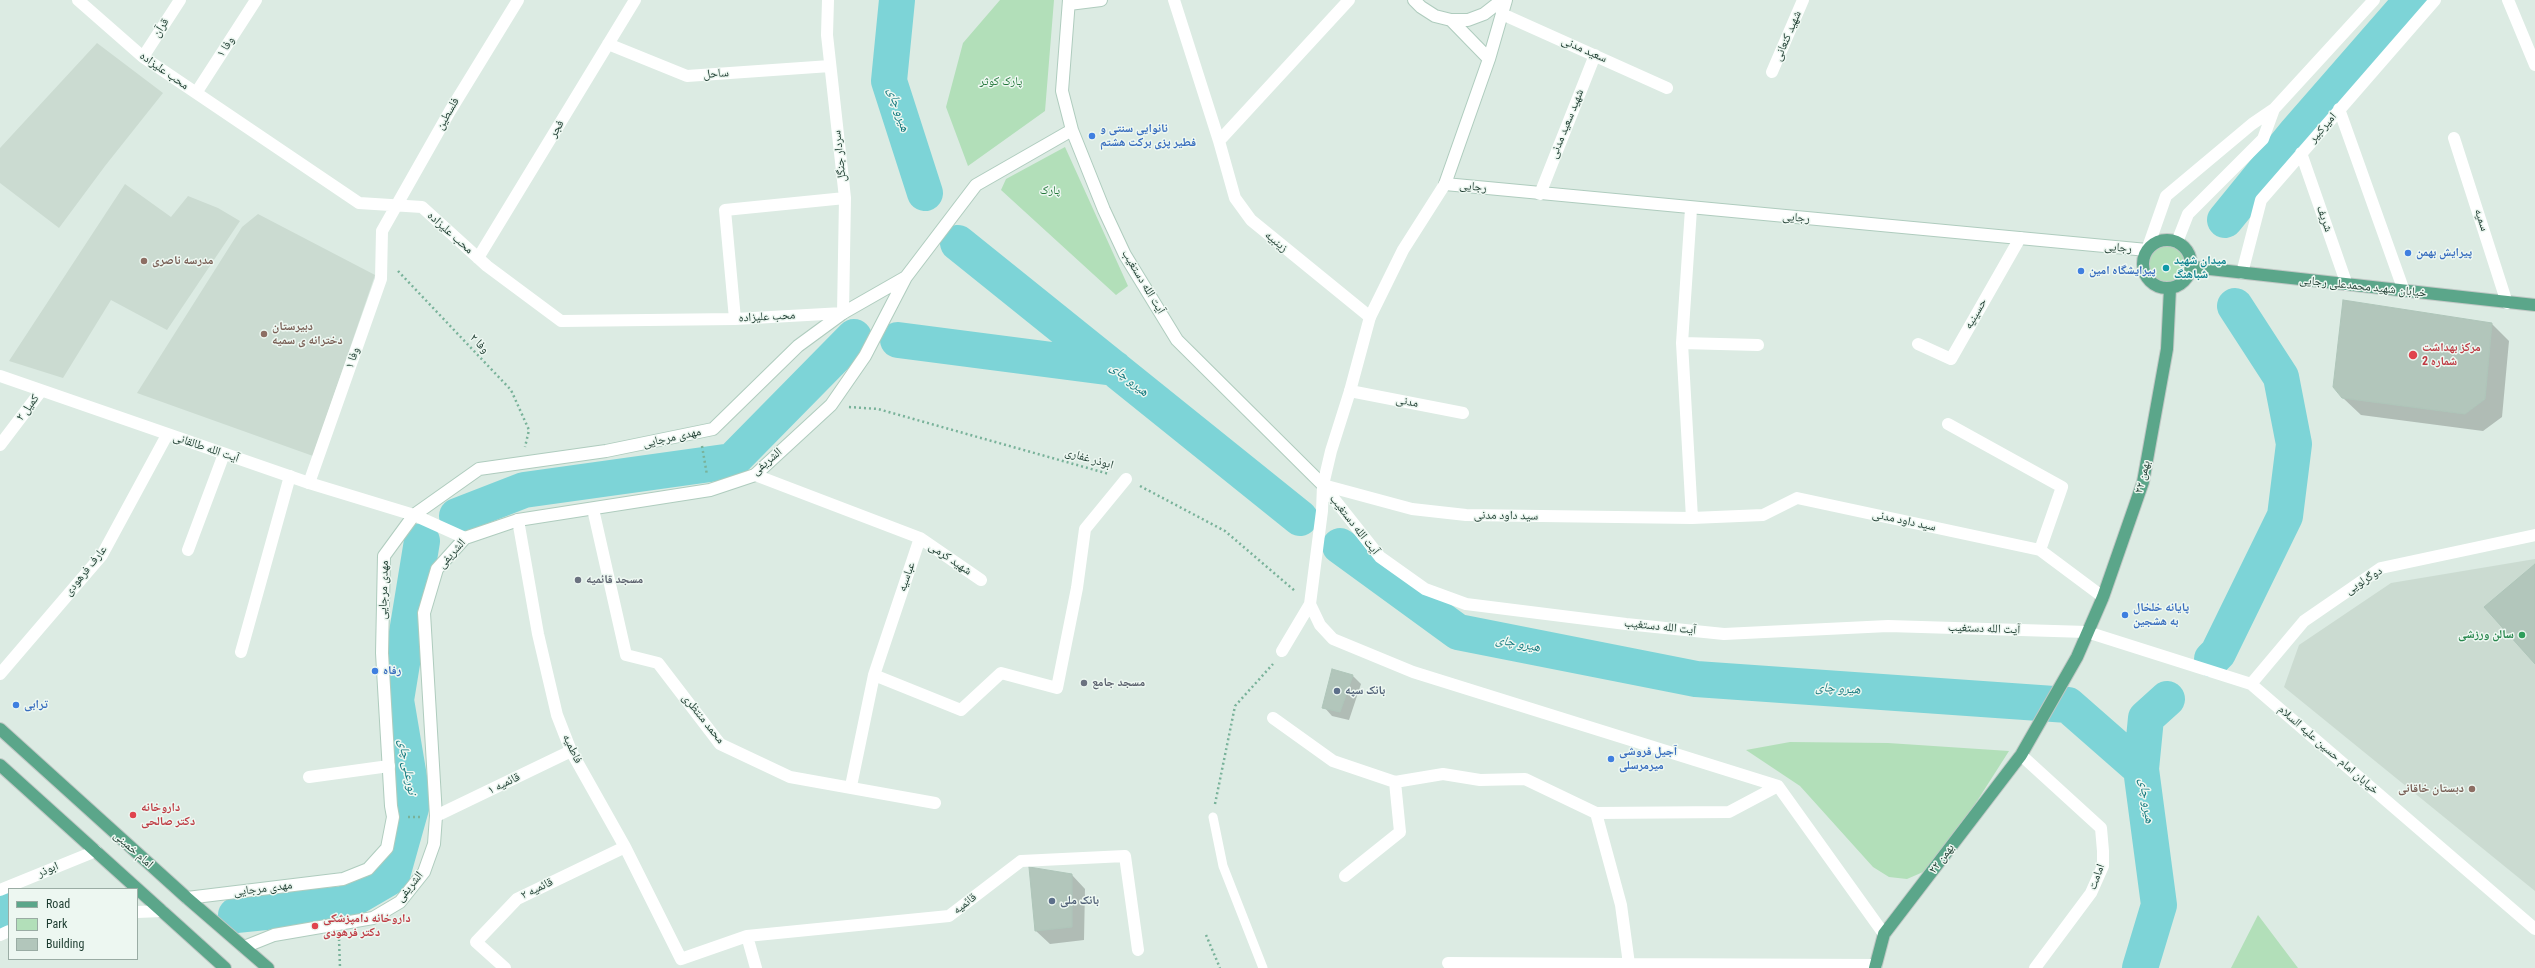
<!DOCTYPE html>
<html>
<head>
<meta charset="utf-8">
<style>
	body { margin:0 }
	#map { position:relative; width:2535px; height:968px; overflow:hidden; background:#dcebe3; font-family:"Roboto Condensed",sans-serif }
	canvas { display:block }
	.legend { position:absolute; left:8px; top:888px; width:130px; height:72px; box-sizing:border-box; background:#edf7f1; border:1px solid #9aaca4; margin:0; padding:5px 7px; list-style:none; font-size:12px; color:#1d3c30 }
	.legend li { display:flex; align-items:center; gap:8px; height:20px }
	.legend b { width:20px; border:1px solid #9aaca4 }
</style>
</head>
<body>
<div id="map">
<canvas width="2535" height="968"></canvas>
<ul class="legend">
<li><b style="height:5px;background:#5ba68a"></b>Road</li>
<li><b style="height:11px;background:#b2dfb9"></b>Park</li>
<li><b style="height:11px;background:#b2c6bb"></b>Building</li>
</ul>
</div>
<script>
const c = document.querySelector('canvas').getContext('2d');
c.lineJoin = 'round';
function paint(path, color) {
  c.fillStyle = color;
  c.fill(path, 'evenodd');
}
function poly(rows) {
  const path = new Path2D();
  for (const r of rows) {
    if (r.length === 3) {
      path.moveTo(r[0] + r[2], r[1]);
      path.arc(r[0], r[1], r[2], 0, 2 * Math.PI);
      continue;
    }
    path.moveTo(r[0], r[1]);
    for (let i = 2; i < r.length; i += 2) path.lineTo(r[i], r[i + 1]);
  }
  return path;
}
function strokePath(path, color, width, dash) {
  c.strokeStyle = color;
  c.lineWidth = width;
  c.lineCap = dash ? 'butt' : 'round';
  c.setLineDash(dash || []);
  c.stroke(path);
}
function drawText(font, color, halo, rows, align = 'center') {
  c.font = font + ' "Roboto Condensed","Noto Naskh Arabic",sans-serif';
  c.lineWidth = 3;
  c.setLineDash([]);
  c.textBaseline = 'middle';
  c.strokeStyle = halo;
  c.fillStyle = color;
  for (const [text, x, y, turn = 0] of rows) {
    c.save();
    c.translate(x, y);
    c.rotate((+turn || 0) * Math.PI / 180);
    c.textAlign = isNaN(turn) ? turn : align;
    if (halo) c.strokeText(text, 0, 0);
    c.fillText(text, 0, 0);
    c.restore();
  }
}
paint(poly([
	[97,43,163,93,105,166,59,228,0,183,0,148],
	[125,184,171,217,188,196,218,208,240,221,167,330,111,300,63,378,9,361],
	[258,214,375,275,313,456,137,393,242,227],
	[2535,559,2535,891,2284,687,2299,645,2391,583]
]), '#cbdbd1');
paint(poly([
	[1000,0,1054,0,1045,111,968,166,946,107,963,43],
	[1065,147,1128,286,1116,295,1001,190,1006,179],
	[2166,264,21],
	[1790,742,1888,743,2009,751,1949,845,1930,869,1907,879,1889,877,1873,867,1800,786,1746,750],
	[2258,915,2298,968,2231,968]
]), '#b2dfb9');
paint(poly([
	[2492,324,2509,341,2502,417,2483,431,2361,415,2343,398],
	[1333,670,1353,676,1361,684,1349,720,1332,716,1324,707],
	[1030,869,1072,875,1085,889,1084,940,1050,944,1036,931]
]), '#0003');
strokePath(poly([
	[897,0,889,81,925,193],
	[2225,220,2295,134,2412,0],
	[958,243,1300,518],
	[898,340,1114,368],
	[457,516,524,490,732,461,854,337],
	[1340,546,1458,632,1696,679,2068,705,2141,769],
	[2212,659,2218,653,2285,516,2294,444,2281,377,2235,306],
	[0,912,9,908],
	[236,915,344,904,392,876,413,801,396,700,422,541],
	[2140,968,2159,905,2141,769,2146,718,2167,699]
]), '#7dd4d7', 36);
const building = poly([
	[2343,300,2492,323,2485,399,2465,414,2342,398,2333,387,2343,300],
	[2535,564,2535,664,2484,607,2535,564],
	[1332,669,1353,675,1340,712,1322,708,1332,669],
	[1029,867,1072,874,1072,927,1035,931,1029,867]
]);
paint(building, '#b2c6bb');
strokePath(building, '#aec5b9', 1);
const secondary = poly([
	[1069,0,1062,91,1072,130,1104,210,1125,255,1177,340,1323,485],
	[1414,0,1421,7,1435,16,1451,20,1468,20,1484,14,1502,0],
	[1506,0,1489,59,1445,184,2147,250],
	[1069,4,1101,0],
	[1451,20,1489,59],
	[187,898,343,879,368,869,387,848,393,817,391,806,382,653,384,556,414,515,479,469,606,451,713,429,798,346,843,313,906,277],
	[244,947,274,935,373,918,400,902,424,872,434,844,436,816,424,613,437,569,465,538,518,520,710,490,755,475,831,405,865,356,906,277,976,185,1072,130]
]);
const primary = poly([
	[2167,264,24],
	[2192,267,2535,305],
	[0,729,187,898,268,968],
	[0,765,225,968],
	[1875,968,1884,934,2021,755,2077,657,2103,597,2143,482,2167,349,2170,288]
]);
strokePath(secondary, '#afccbe', 14);
strokePath(primary, '#c0c8c5', 14);
strokePath(poly([
	[398,271,511,390,529,430,525,447],
	[849,407,878,409,1109,474],
	[702,446,707,475],
	[1140,486,1225,531,1295,591],
	[1215,804,1235,706,1273,664],
	[408,817,421,817],
	[1206,935,1220,968],
	[339,939,340,968]
]), '#79b29a', 2.5, [2, 3]);
strokePath(poly([
	[1213,817,1223,866,1263,968]
]), '#fff', 9);
strokePath(poly([
	[78,0,143,57,359,203,422,207,487,266,561,321,735,319,843,313,845,198,827,35,828,0],
	[1174,0,1219,141,1349,0],
	[2508,0,2535,65],
	[1502,14,1667,88],
	[608,44,687,76,830,66],
	[143,57,180,0],
	[1772,72,1803,0],
	[196,93,256,0],
	[2339,109,2404,291],
	[2454,138,2507,303],
	[1219,141,1235,198,1251,220,1370,317],
	[2301,153,2347,285],
	[1540,194,1595,55],
	[1691,209,1682,343,1692,518],
	[2177,242,2188,214,2263,139,2274,109],
	[2147,250,2166,196,2252,124,2274,109,2374,0],
	[478,258,635,0],
	[2242,273,2261,200,2435,0],
	[735,319,725,210,845,198],
	[1682,343,1758,345],
	[1918,344,1951,359,2020,238],
	[1350,391,1463,413],
	[1948,424,2062,487,2040,550],
	[0,445,41,391],
	[755,475,920,538,874,675,851,786],
	[309,483,381,279,382,231,450,111,518,0],
	[1323,485,1380,557,1425,589,1466,604,1626,624,1724,634,1888,626,2087,632,2251,684,2535,929],
	[1323,485,1412,509,1466,515,1692,518,1763,515,1797,498,2040,550,2103,597],
	[593,509,626,655,658,663,720,744,790,777,935,803],
	[518,520,538,634,557,715,571,751,625,847,681,959,747,936,949,916,1021,861,1125,856,1138,950],
	[920,538,981,580],
	[188,550,224,454],
	[1310,604,1320,625,1333,639,1413,672,1778,786,1884,934],
	[1282,651,1310,604,1322,511,1323,485],
	[241,652,290,476],
	[0,674,102,555,167,435],
	[874,675,961,710,1001,673,1057,688,1077,588,1085,529,1126,479],
	[2251,684,2304,621,2381,568,2535,535],
	[1273,718,1333,761,1395,782,1443,774,1480,780,1525,779,1596,813],
	[2021,755,2101,828,2103,851,2103,866,2091,893,2035,968],
	[309,777,389,766],
	[436,816,571,751],
	[1345,876,1400,832,1395,782],
	[747,936,756,968],
	[1448,963,1629,964,1621,905,1596,813,1729,812,1778,786],
	[505,968,476,942,517,899,625,847],
	[1629,968,1629,964,1876,965]
]), '#fff', 12);
strokePath(poly([
	[0,376,309,483,414,515,465,538],
	[1323,485,1331,451,1350,391,1370,317,1403,250,1445,184],
	[0,890,96,851],
	[137,912,162,911],
	[0,935,9,931]
]), '#fff', 12);
strokePath(secondary, '#fff', 12);
strokePath(primary, '#5ba68a', 12);
for (const [x, y, r, color] of [
	[1092,136,4,"#3f7fe0"],
	[2408,253,4,"#3f7fe0"],
	[144,261,4,"#8d6e63"],
	[2166,268,4,"#0f9aa8"],
	[2081,271,4,"#3f7fe0"],
	[264,334,4,"#8d6e63"],
	[2413,355,5,"#e0444e"],
	[578,580,4,"#6b7280"],
	[2125,615,4,"#3f7fe0"],
	[2522,635,4,"#2e9e5b"],
	[375,671,4,"#3f7fe0"],
	[1084,683,4,"#6b7280"],
	[1337,691,4,"#5c6f8a"],
	[16,705,4,"#3f7fe0"],
	[1611,759,4,"#3f7fe0"],
	[2472,789,4,"#8d6e63"],
	[133,815,4,"#e0444e"],
	[1052,901,4,"#5c6f8a"],
	[315,926,4,"#e0444e"]
]) {
  const dot = new Path2D();
  dot.arc(x, y, r, 0, 2 * Math.PI);
  c.fillStyle = color;
  c.fill(dot);
  strokePath(dot, '#edf7f1', 1.5);
}
drawText('12px', '#1d3c30', '#edf7f1', [
	["قرآن",161,28,-57],
	["شهید کنعانی",1788,36,-67],
	["وفا ۱",226,47,-57],
	["سعید مدنی",1584,50,24],
	["محب علیزاده",164,71,35],
	["ساحل",716,74,-4],
	["فلسطین",448,114,-60],
	["شهید سعید مدنی",1567,124,-68],
	["امیرکبیر",2323,128,-49],
	["فجر",557,129,-59],
	["سردار جنگل",840,156,-96],
	["رجایی",1473,187,6],
	["رجایی",1796,218,5],
	["شریف",2324,219,71],
	["سمیه",2481,220,72],
	["محب علیزاده",450,233,42],
	["زینبیه",1276,242,40],
	["رجایی",2118,248,5],
	["آیت الله دستغیب",1143,282,59],
	["خیابان شهید محمدعلی رجایی",2363,287,6],
	["حسینیه",1976,314,-60],
	["محب علیزاده",767,317,-3],
	["وفا ۲",479,344,46],
	["وفا ۱",353,358,-71],
	["مدنی",1407,402,11],
	["کمیل ۲",28,408,-53],
	["مهدی مرجایی",672,438,-12],
	["آیت الله طالقانی",206,448,19],
	["ابوذر غفاری",1089,459,16],
	["الشریفی",767,462,-40],
	["۲۲ بهمن",2143,477,-76],
	["سید داود مدنی",1506,516,1],
	["سید داود مدنی",1904,521,12],
	["آیت الله دستغیب",1354,525,52],
	["الشریفی",452,554,-48],
	["شهید کرمی",950,559,34],
	["عارف فرهودی",86,571,-51],
	["عباسیه",907,577,-71],
	["دوگرلویی",2364,581,-32],
	["مهدی مرجایی",384,590,-88],
	["آیت الله دستغیب",1660,627,6],
	["آیت الله دستغیب",1984,629,2],
	["محمد منتظری",703,719,51],
	["فاطمیه",572,749,65],
	["خیابان امام حسین علیه السلام",2328,750,41],
	["قائمیه ۱",504,784,-26],
	["امام خمینی",133,850,42],
	["۲۲ بهمن",1942,859,-53],
	["ابوذر",48,870,-23],
	["امامت",2097,877,-70],
	["الشریفی",410,887,-51],
	["مهدی مرجایی",263,889,-7],
	["قائمیه ۲",537,889,-26],
	["قائمیه",965,904,-37]
]);
drawText('12px', '#23773a', '#edf7f1', [
	["پارک کوثر",1001,82],
	["پارک",1050,191]
]);
drawText('bold 12px', '#366cbe', '#edf7f1', [
	["نانوایی سنتی و",1100,129],
	["فطیر پزی برکت هشتم",1100,143],
	["پیرایش بهمن",2416,253],
	["پیرایشگاه امین",2089,271],
	["پایانه خلخال",2133,608],
	["به هشجین",2133,622],
	["رفاه",383,671],
	["ترابی",24,705],
	["آجیل فروشی",1619,752],
	["میرمرسلی",1619,766]
], 'left');
drawText('bold 12px', '#785e54', '#edf7f1', [
	["مدرسه ناصری",152,261],
	["دبیرستان",272,327],
	["دخترانه ی سمیه",272,341],
	["دبستان خاقانی",2464,789,"right"]
], 'left');
drawText('bold 12px', '#0d838f', '#edf7f1', [
	["میدان شهید",2174,261],
	["شباهنگ",2174,275]
], 'left');
drawText('bold 12px', '#be3a42', '#edf7f1', [
	["مرکز بهداشت",2422,348],
	["شماره 2",2422,362],
	["داروخانه",141,808],
	["دکتر صالحی",141,822],
	["داروخانه دامپزشکی",323,919],
	["دکتر فرهودی",323,933]
], 'left');
drawText('bold 12px', '#5b616d', '#edf7f1', [
	["مسجد قائمیه",586,580],
	["مسجد جامع",1092,683]
], 'left');
drawText('bold 12px', '#27864d', '#edf7f1', [
	["سالن ورزشی",2514,635]
], 'right');
drawText('bold 12px', '#4e5e75', '#edf7f1', [
	["بانک سپه",1345,691],
	["بانک ملی",1060,901]
], 'left');
drawText('italic 13px', '#11787d', '#edf7f1', [
	["هیرو چای",898,110,72],
	["هیرو چای",1129,380,39],
	["هیرو چای",1518,644,11],
	["هیرو چای",1838,689,4],
	["نورعلی چای",407,767,80],
	["هیرو چای",2146,801,82]
]);
</script>
</body>
</html>
